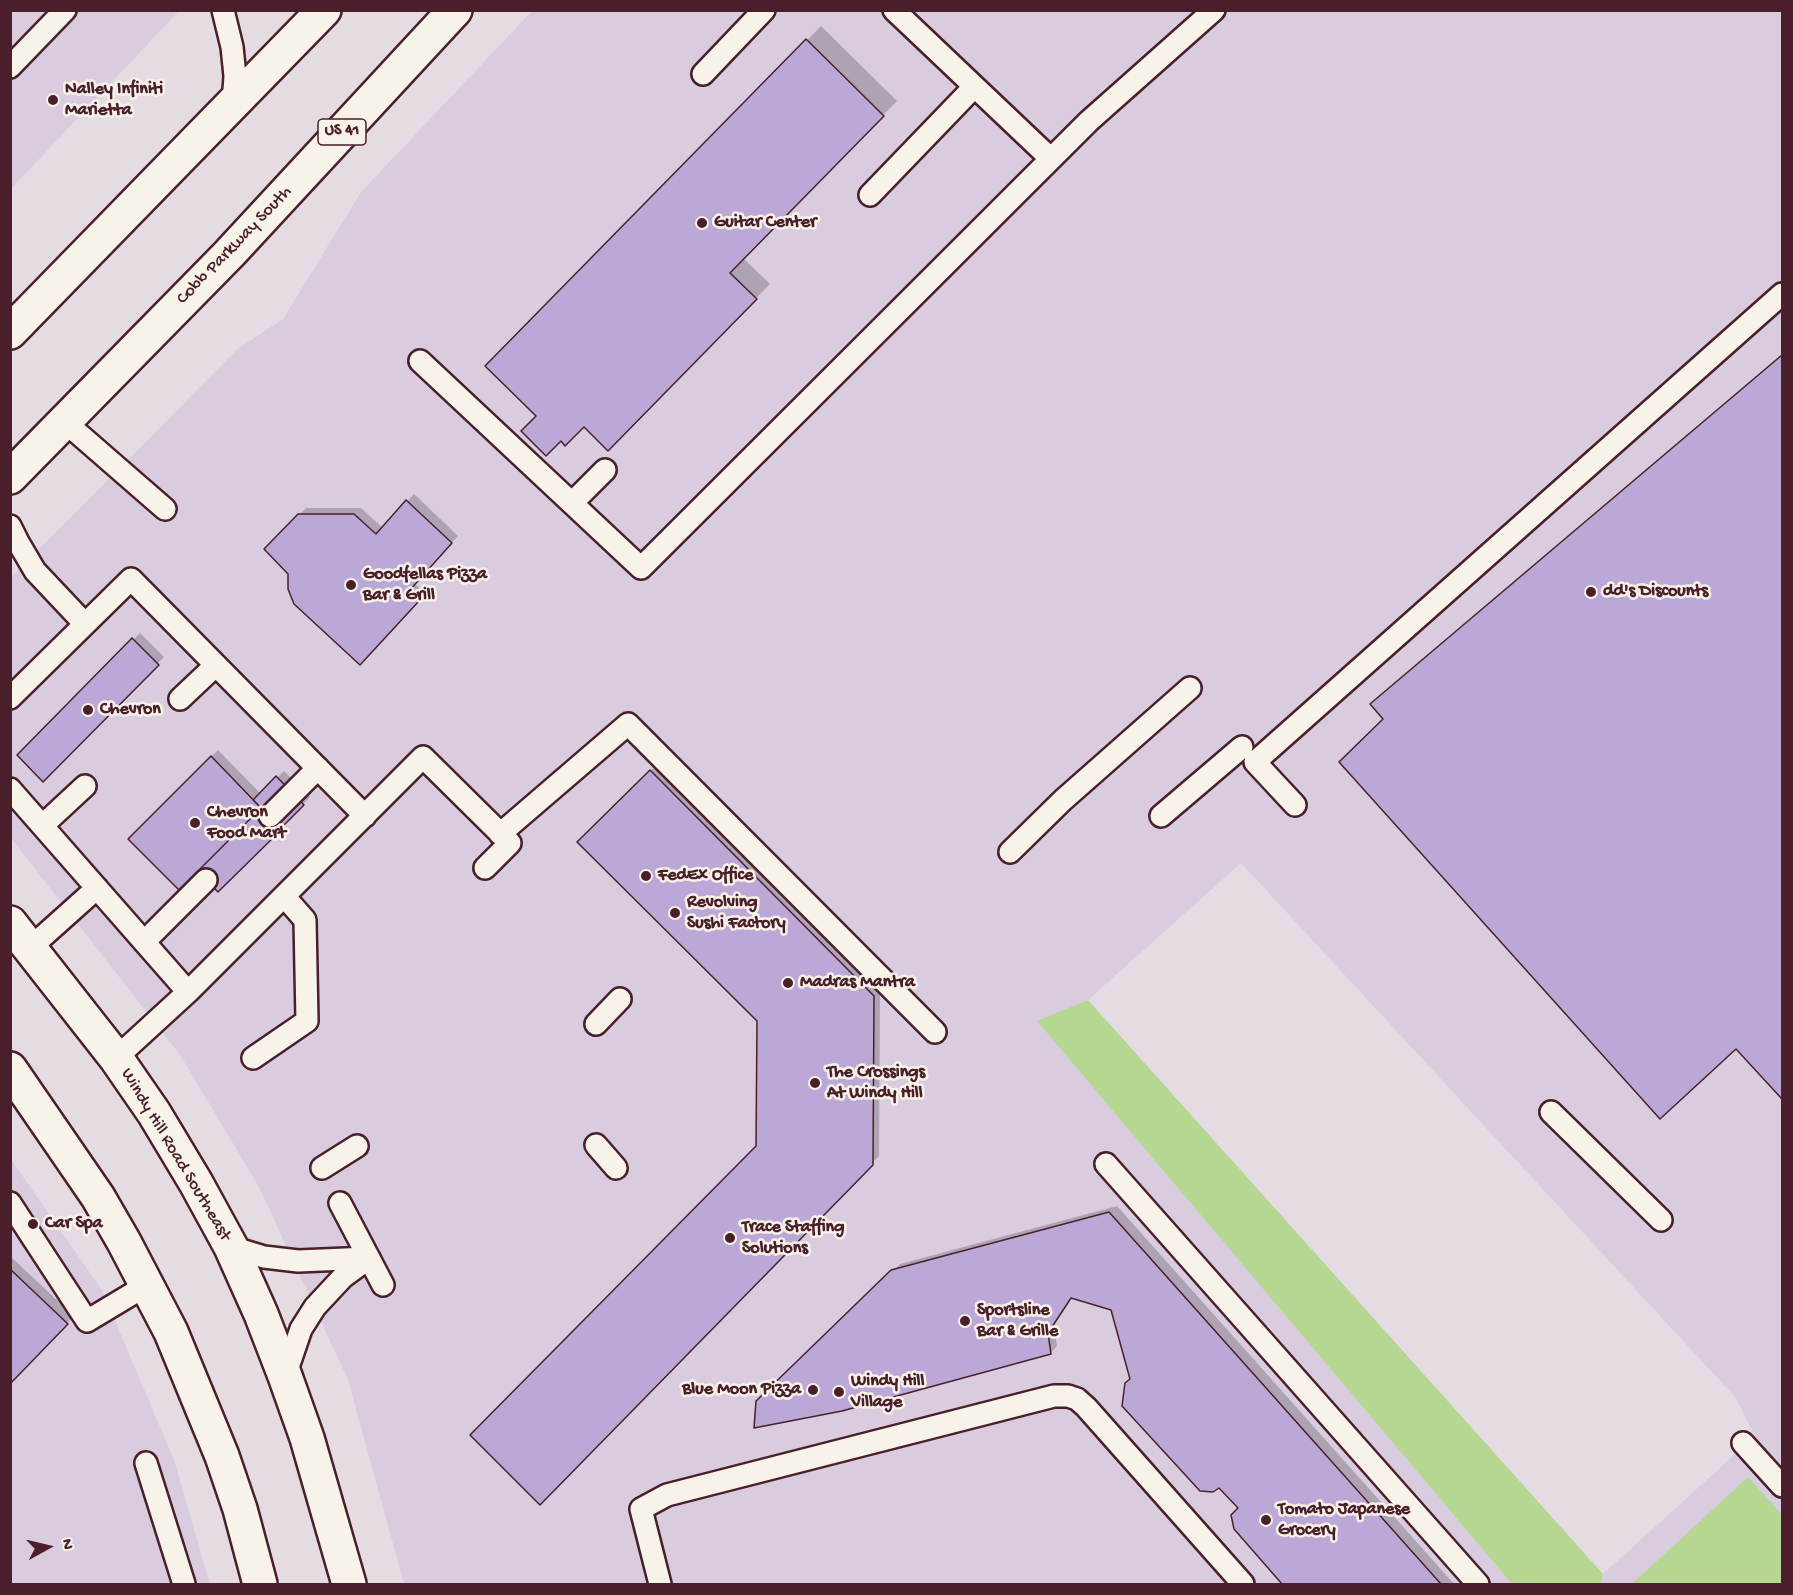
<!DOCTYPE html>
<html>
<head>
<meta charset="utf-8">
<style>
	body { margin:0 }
	#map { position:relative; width:1793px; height:1595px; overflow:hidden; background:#e5dce3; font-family:"Gochi Hand",sans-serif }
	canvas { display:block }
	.frame { position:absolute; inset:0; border:12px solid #4a1f2b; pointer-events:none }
	.north { position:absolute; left:18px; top:1517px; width:60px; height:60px; -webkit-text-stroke:4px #f7f3e8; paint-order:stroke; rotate:82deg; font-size:16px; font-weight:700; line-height:24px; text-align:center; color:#4a1f2b }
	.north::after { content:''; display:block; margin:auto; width:21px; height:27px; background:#4a1f2b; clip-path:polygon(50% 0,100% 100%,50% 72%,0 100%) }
</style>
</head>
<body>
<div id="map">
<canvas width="1793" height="1595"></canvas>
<div class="frame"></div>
<div class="north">N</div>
</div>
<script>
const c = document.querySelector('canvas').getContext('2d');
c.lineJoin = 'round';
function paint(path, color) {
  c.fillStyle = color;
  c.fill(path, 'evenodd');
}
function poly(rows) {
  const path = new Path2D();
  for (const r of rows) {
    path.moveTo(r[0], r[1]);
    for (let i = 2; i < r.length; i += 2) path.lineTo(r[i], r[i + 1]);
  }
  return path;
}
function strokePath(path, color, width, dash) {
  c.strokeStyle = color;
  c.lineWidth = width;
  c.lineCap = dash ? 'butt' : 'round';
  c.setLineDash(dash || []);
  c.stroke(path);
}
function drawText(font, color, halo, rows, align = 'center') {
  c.font = font + ' "Gochi Hand",sans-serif';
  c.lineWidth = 5;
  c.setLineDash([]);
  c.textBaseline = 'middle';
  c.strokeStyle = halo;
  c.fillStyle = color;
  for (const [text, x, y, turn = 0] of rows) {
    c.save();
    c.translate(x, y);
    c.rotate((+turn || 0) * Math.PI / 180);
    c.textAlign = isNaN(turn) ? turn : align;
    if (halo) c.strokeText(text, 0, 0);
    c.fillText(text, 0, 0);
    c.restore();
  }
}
paint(poly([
	[11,11,179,11,11,189],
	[532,11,1782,11,1782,1584,1601,1584,1603,1574,1755,1436,1735,1397,1241,863,1088,1000,1038,1022,1512,1584,404,1584,348,1380,259,1187,180,1055,11,838,11,577,239,348,283,319,361,192],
	[10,1158,102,1290,174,1460,210,1584,11,1584]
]), '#d9ccdf');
paint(poly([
	[1088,1000,1603,1574,1601,1584,1512,1584,1037,1021],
	[1748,1477,1782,1515,1782,1584,1632,1584]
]), '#b5d791');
paint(poly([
	[821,26,897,101,743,258,770,284,608,449,584,425,538,416,488,366],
	[1782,354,1782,1096,1736,1047,1385,719,1372,704,1394,683],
	[414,494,458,536,414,583,425,593,367,656,266,549,306,508,361,508,383,528],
	[140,633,164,657,43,780,19,755],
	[218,750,261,794,284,771,310,797,218,890,198,869,130,839],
	[657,765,880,989,879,1156,540,1503,758,1147,758,1020,579,842],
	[1117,1206,1454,1584,1284,1584,1235,1529,1240,1508,1132,1379,1112,1309,1072,1297,1054,1325,1057,1346,1050,1353,758,1401,900,1264],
	[10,1256,74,1316,10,1382]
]), '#0003');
const building = poly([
	[806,39,884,116,730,273,757,299,608,451,584,427,565,446,561,441,546,456,521,431,536,416,485,366,806,39],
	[1782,355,1782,1099,1736,1049,1660,1119,1339,762,1383,719,1370,704,1782,355],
	[406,500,452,543,409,591,419,601,360,665,294,604,288,589,288,574,264,549,298,514,354,514,376,534,406,500],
	[132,638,159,665,43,782,17,755,132,638],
	[211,756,261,808,179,890,128,839,211,756],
	[650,770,874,996,873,1165,540,1505,470,1435,756,1146,757,1021,577,842,650,770],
	[276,776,304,805,281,828,253,800,276,776],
	[261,808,282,829,218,892,198,871,261,808],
	[1109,1212,1441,1584,1282,1584,1234,1529,1231,1515,1238,1508,1219,1488,1213,1492,1200,1491,1122,1406,1125,1383,1130,1379,1111,1310,1071,1298,1048,1333,1051,1354,842,1411,754,1428,756,1401,891,1270,1109,1212],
	[10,1269,68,1324,10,1384,10,1269]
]);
paint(building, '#bca8d7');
strokePath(building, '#4a1f2b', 1.5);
const service = poly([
	[223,10,232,47,235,76,233,104],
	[894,10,1051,159],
	[10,67,65,10],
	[703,74,764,10],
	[870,195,974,87],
	[420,361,641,568,1089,121,1214,10],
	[65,422,165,509],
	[572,503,605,470],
	[10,526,18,542,35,571,85,624],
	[10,698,131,579,365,816],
	[180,699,216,665],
	[10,789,188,992],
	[1295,805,1255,762,1782,294],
	[270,816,318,768],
	[1161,816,1242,747],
	[43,825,85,786],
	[500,834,628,724,935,1032],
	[1010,852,1063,800,1190,688],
	[144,942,206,880],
	[30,948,97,888],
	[596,1024,620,999],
	[116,1058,188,992,423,757,510,843,485,868],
	[253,1058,307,1021,305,920,284,896],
	[1551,1112,1661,1220],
	[596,1145,616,1168],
	[1106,1164,1478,1584],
	[322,1168,357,1146],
	[10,1203,87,1321,147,1285],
	[340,1203,383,1285],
	[231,1247,264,1257,298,1261,369,1258],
	[285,1376,301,1329,315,1307,343,1277,369,1258],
	[1743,1443,1782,1486],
	[146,1463,184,1584],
	[660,1584,641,1509,667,1495,1054,1396,1068,1396,1077,1399,1086,1407,1243,1584]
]);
const secondary = poly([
	[10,923,116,1058,154,1113,196,1183,231,1247,261,1314,285,1376,307,1438,349,1584],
	[10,1069,98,1197,124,1242,171,1332,222,1456,240,1509,260,1584]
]);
const primary = poly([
	[10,332,324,10],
	[10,477,229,254,455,10]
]);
strokePath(service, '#4a1f2b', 26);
strokePath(secondary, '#4a1f2b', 38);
strokePath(primary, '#4a1f2b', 38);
strokePath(service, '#f7f3e8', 21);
strokePath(secondary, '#f7f3e8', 33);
strokePath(primary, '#f7f3e8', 33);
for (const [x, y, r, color] of [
	[53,100,6,"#4a1f2b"],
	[702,223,6,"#4a1f2b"],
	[351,585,6,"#4a1f2b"],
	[1591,592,6,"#4a1f2b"],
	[88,710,6,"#4a1f2b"],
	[195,823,6,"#4a1f2b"],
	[646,876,6,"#4a1f2b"],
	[675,913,6,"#4a1f2b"],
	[788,983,6,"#4a1f2b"],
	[815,1083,6,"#4a1f2b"],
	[33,1224,6,"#4a1f2b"],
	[730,1238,6,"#4a1f2b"],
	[965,1321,6,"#4a1f2b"],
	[813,1390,6,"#4a1f2b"],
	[839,1392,6,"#4a1f2b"],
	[1266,1520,6,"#4a1f2b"]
]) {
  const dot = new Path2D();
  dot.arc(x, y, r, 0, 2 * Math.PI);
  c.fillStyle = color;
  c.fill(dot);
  strokePath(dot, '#f7f3e8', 2);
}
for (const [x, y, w] of [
	[342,132,48]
]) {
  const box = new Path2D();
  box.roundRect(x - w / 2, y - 13, w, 26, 4.5);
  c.fillStyle = '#f7f3e8';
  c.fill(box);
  strokePath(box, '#4a1f2b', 1.5);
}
drawText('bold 16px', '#4a1f2b', null, [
	["US 41",342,132]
]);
drawText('bold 18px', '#4a1f2b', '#f7f3e8', [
	["Nalley Infiniti",65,90],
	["Marietta",65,111],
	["Guitar Center",714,223],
	["Goodfellas Pizza",363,575],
	["Bar & Grill",363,596],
	["dd's Discounts",1603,592],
	["Chevron",100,710],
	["Chevron",207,813],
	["Food Mart",207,834],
	["FedEx Office",658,876],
	["Revolving",687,903],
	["Sushi Factory",687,924],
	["Madras Mantra",800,983],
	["The Crossings",827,1073],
	["At Windy Hill",827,1094],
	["Car Spa",45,1224],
	["Trace Staffing",742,1228],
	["Solutions",742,1249],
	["Sportsline",977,1311],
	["Bar & Grille",977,1332],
	["Windy Hill",851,1382],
	["Village",851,1403],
	["Blue Moon Pizza",801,1390,"right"],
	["Tomato Japanese",1278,1510],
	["Grocery",1278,1531]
], 'left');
drawText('18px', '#4a1f2b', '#f7f3e8', [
	["Cobb Parkway South",235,246,-46],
	["Windy Hill Road Southeast",175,1155,59]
]);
</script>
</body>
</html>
